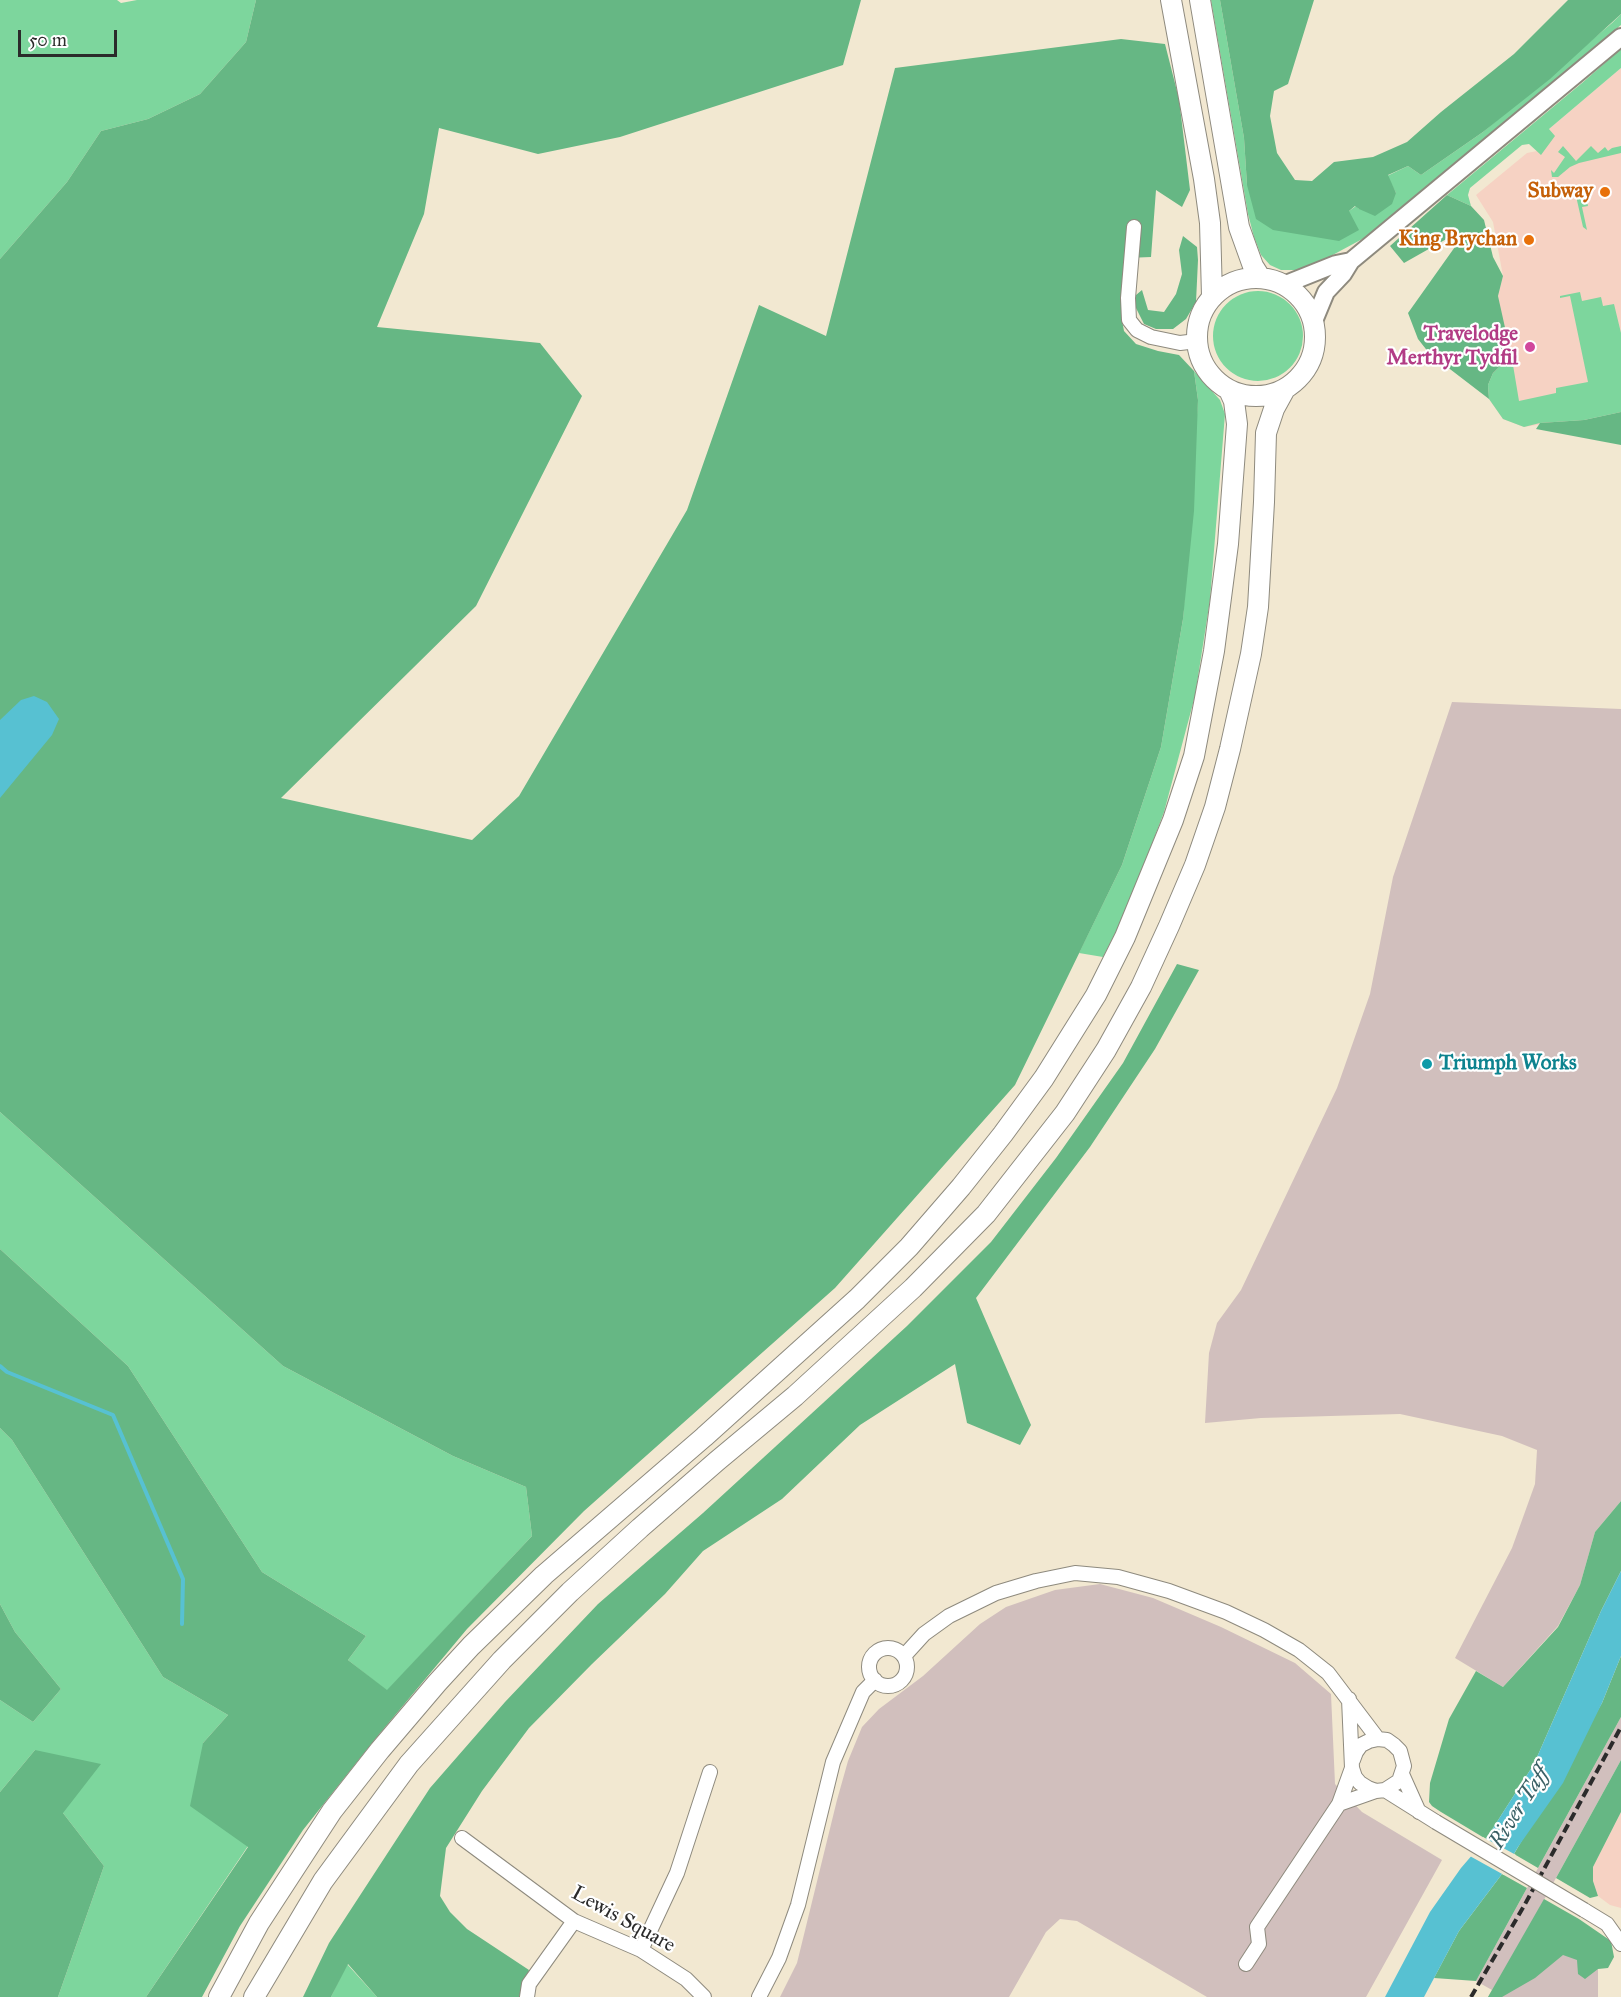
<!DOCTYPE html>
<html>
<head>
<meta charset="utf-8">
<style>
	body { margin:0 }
	#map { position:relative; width:1621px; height:1997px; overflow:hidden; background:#f2e8d1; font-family:"IM FELL Great Primer",serif }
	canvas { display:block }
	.scale { position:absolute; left:18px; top:30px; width:99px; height:27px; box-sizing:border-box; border:3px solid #2b2b2b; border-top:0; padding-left:8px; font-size:18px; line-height:21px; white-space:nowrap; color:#2b2b2b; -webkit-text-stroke:4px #fff; paint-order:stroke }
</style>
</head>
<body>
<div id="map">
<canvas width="1621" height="1997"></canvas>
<div class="scale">50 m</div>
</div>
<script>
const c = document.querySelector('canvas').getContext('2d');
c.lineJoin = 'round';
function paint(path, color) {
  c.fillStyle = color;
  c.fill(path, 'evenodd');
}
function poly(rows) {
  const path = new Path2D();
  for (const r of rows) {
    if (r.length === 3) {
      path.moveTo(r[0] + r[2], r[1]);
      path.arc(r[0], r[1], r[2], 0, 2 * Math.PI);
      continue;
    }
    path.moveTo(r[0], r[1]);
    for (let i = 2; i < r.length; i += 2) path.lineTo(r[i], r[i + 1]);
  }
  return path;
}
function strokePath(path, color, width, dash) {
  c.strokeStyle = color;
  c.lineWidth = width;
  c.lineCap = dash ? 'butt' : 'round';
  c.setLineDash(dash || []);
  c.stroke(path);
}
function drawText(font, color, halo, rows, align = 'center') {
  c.font = font + ' "IM FELL Great Primer",serif';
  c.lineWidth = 4.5;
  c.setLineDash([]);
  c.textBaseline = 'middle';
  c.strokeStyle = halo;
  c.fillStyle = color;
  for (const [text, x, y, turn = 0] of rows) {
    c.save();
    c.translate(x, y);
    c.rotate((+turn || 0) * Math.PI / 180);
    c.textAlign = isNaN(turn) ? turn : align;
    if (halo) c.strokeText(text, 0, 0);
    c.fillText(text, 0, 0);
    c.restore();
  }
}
paint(poly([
	[1621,68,1621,412,1524,427,1503,419,1489,399,1502,317,1498,296,1503,276,1493,222,1476,195,1527,153,1537,151,1554,136,1549,129],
	[1621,1812,1621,1908,1610,1905,1598,1896,1593,1881,1593,1867]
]), '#f6d2c3');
paint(poly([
	[1452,702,1621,709,1621,1501,1595,1532,1580,1585,1558,1626,1503,1687,1455,1658,1512,1548,1535,1484,1537,1450,1502,1436,1400,1414,1261,1418,1205,1423,1209,1353,1217,1323,1241,1290,1337,1088,1370,994,1393,877],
	[1100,1584,1153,1598,1221,1627,1295,1663,1331,1694,1335,1784,1362,1812,1442,1860,1366,1997,1207,1997,1077,1921,1060,1919,1046,1932,1009,1997,780,1997,797,1963,837,1800,848,1761,862,1727,879,1709,923,1676,980,1624,1006,1607,1055,1590],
	[1621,1717,1621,1760,1540,1907,1598,1969,1598,1997,1488,1997,1492,1990,1476,1981]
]), '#d1bfbd');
paint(poly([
	[0,0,117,0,121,3,137,0,256,0,246,42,200,94,148,119,101,131,67,182,0,259],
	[1211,0,1220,0,1244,138,1247,185,1349,211,1356,206,1359,209,1396,193,1387,176,1408,166,1421,175,1483,132,1612,23,1621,14,1621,25,1366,237,1316,264,1297,270,1281,270,1270,265,1261,255,1254,237,1248,214],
	[1621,49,1621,68,1549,129,1555,136,1541,155,1529,144,1522,145,1470,188,1468,195,1471,206,1447,195,1582,83],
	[1563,146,1576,161,1591,146,1598,153,1605,147,1608,151,1612,148,1621,146,1621,153,1579,163,1570,167,1558,177,1552,177,1551,170,1554,173,1565,157,1558,152],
	[1583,185,1588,206,1582,207,1587,230,1583,227,1576,196],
	[1258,336,45],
	[1580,292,1582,301,1601,297,1603,306,1614,304,1621,333,1621,412,1584,420,1540,423,1524,427,1503,419,1489,399,1488,385,1493,373,1504,362,1512,359,1519,401,1556,393,1556,388,1588,382,1570,296,1560,298,1560,296],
	[1194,371,1220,400,1225,414,1210,600,1195,696,1164,812,1127,910,1103,957,1079,953,1122,865,1161,747,1183,619,1198,400],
	[0,1112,283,1366,453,1456,526,1487,532,1536,387,1691,348,1660,366,1636,262,1572,128,1366,0,1249],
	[0,1428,12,1440,163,1677,228,1715,203,1743,248,1846,146,1997,58,1997,104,1866,63,1813,35,1750,0,1792,0,1700,33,1722,61,1689,15,1632,0,1604],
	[347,1964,377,1997,331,1997]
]), '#7dd69d');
paint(poly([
	[256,0,861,0,843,65,620,137,538,154,439,128,424,214,377,327,540,343,582,396,476,606,281,798,472,840,519,796,687,510,759,305,826,336,895,68,1121,39,1165,44,1179,99,1190,190,1182,207,1156,190,1151,257,1126,258,1121,315,1124,331,1136,344,1158,351,1179,355,1194,371,1198,400,1194,511,1183,619,1161,747,1122,865,1015,1085,835,1288,584,1511,467,1629,376,1738,303,1830,240,1926,202,1997,146,1997,248,1847,190,1806,203,1743,228,1715,163,1677,12,1440,0,1428,0,1249,128,1366,262,1572,366,1636,348,1660,387,1690,532,1536,526,1487,453,1456,283,1366,0,1112,0,259,67,182,101,131,148,119,200,94,246,42],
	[1220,0,1314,0,1288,84,1274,91,1270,116,1277,153,1295,180,1312,181,1334,162,1373,157,1407,142,1441,112,1514,54,1568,0,1621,0,1621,14,1550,79,1483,132,1421,175,1408,166,1388,175,1396,193,1392,204,1375,216,1359,209,1355,206,1349,211,1359,230,1339,241,1273,230,1256,219,1247,185,1244,138],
	[1447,195,1471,206,1484,220,1493,257,1503,276,1498,296,1512,359,1504,362,1493,373,1488,385,1489,399,1429,353,1418,339,1408,313,1457,244,1455,240,1450,237,1404,263,1390,246],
	[1183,236,1197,247,1198,260,1196,302,1186,319,1173,329,1156,329,1144,324,1136,308,1136,295,1142,290,1148,310,1164,312,1176,294,1182,274,1179,250],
	[1621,412,1621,445,1536,429,1540,423,1584,420],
	[1177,964,1199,970,1155,1049,1090,1147,976,1298,1031,1425,1020,1445,967,1423,955,1364,860,1425,782,1499,703,1551,665,1594,592,1664,529,1728,482,1791,446,1848,440,1896,450,1912,467,1929,529,1970,519,1997,377,1997,348,1964,331,1997,303,1997,329,1943,430,1788,505,1702,598,1604,703,1513,907,1326,991,1242,1056,1158,1123,1063],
	[1621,1501,1621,1571,1601,1611,1534,1764,1486,1839,1441,1812,1432,1806,1429,1802,1430,1783,1449,1719,1476,1671,1503,1687,1558,1627,1580,1585,1595,1532],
	[0,1604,15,1632,61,1689,33,1722,0,1700],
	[1621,1656,1621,1717,1538,1868,1514,1854,1602,1703],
	[35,1750,101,1764,63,1813,104,1866,58,1997,0,1997,0,1792],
	[1621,1760,1621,1812,1593,1867,1593,1881,1598,1896,1590,1898,1556,1878],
	[1502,1874,1527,1888,1476,1981,1434,1978,1459,1931],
	[1544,1899,1579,1919,1611,1941,1614,1957,1608,1968,1598,1969,1585,1979,1578,1974,1577,1960,1563,1955,1535,1978,1502,1997,1488,1997]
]), '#66b784');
paint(poly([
	[34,696,47,702,59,719,52,735,0,798,0,720,21,700],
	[1621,1571,1621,1656,1602,1703,1563,1783,1518,1847,1502,1874,1459,1931,1424,1997,1385,1997,1430,1912,1461,1868,1486,1839,1534,1764,1601,1611]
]), '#57c1d2');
paint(poly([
	[1483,1837,1516,1855,1504,1875,1468,1855]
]), '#f2e8d1');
strokePath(poly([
	[0,1366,7,1372,113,1415,183,1579,182,1624]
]), '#57c1d2', 4);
const minor = poly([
	[1134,227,1128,298,1129,320,1137,330,1151,337,1180,343,1197,341],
	[888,1667,19],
	[904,1656,924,1634,949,1616,996,1593,1036,1581,1075,1573,1118,1577,1169,1591,1226,1612,1264,1630,1299,1650,1328,1673,1378,1739],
	[1349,1699,1352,1768,1355,1777,1360,1783,1368,1788,1376,1791,1385,1790,1399,1781,1404,1766,1400,1751,1394,1745,1387,1740,1378,1739,1369,1741,1361,1745,1356,1752,1353,1760],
	[1402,1774,1419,1812],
	[1385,1790,1436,1822],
	[1339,1804,1376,1791],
	[462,1838,574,1921,641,1950,686,1979,704,1997],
	[1584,1910,1607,1924,1621,1944],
	[641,1950,677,1873,710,1772],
	[1246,1964,1259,1944,1257,1927,1339,1804,1352,1768],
	[527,1997,529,1984,574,1921],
	[759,1997,779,1958,798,1905,833,1762,863,1692,875,1680]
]);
const major = poly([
	[1286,284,1336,264,1351,261],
	[1314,321,1326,292,1343,274,1351,261,1621,37]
]);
const highway = poly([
	[1171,0,1204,179,1210,223,1212,296],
	[1200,0,1239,227,1253,266,1260,277],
	[1256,337,59],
	[219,1997,259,1923,332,1811,380,1750,437,1683,471,1646,544,1575,704,1437,857,1299,909,1247,961,1187,1003,1134,1044,1078,1096,995,1125,937,1173,820,1194,756,1214,651,1228,544,1237,424,1234,401,1229,390],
	[254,1997,323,1881,409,1764,502,1660,570,1592,640,1528,717,1461,795,1396,913,1288,986,1214,1065,1113,1106,1050,1141,987,1169,926,1195,865,1215,807,1230,749,1251,654,1258,607,1264,502,1266,433,1274,409,1285,389]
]);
strokePath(minor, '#8e8a7e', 16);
strokePath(major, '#8e8a7e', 20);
strokePath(highway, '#8e8a7e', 22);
strokePath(minor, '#fff', 14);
strokePath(major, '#fff', 16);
strokePath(highway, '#fff', 20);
strokePath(poly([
	[1471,1997,1524,1906,1621,1727]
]), '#2b2b2b', 4, [9, 4.5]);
const minorBridge = poly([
	[1436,1822,1584,1910]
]);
strokePath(minorBridge, '#8e8a7e', 16, []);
strokePath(minorBridge, '#fff', 14);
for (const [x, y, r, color] of [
	[1605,192,6,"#e8710a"],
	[1529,240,6,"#e8710a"],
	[1530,347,6,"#d1479c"],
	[1427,1064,6,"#0f9aa8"]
]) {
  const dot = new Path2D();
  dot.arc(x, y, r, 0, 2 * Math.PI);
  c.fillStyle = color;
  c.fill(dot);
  strokePath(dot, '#fff', 2);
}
drawText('bold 21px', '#c56008', '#fff', [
	["Subway",1593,192],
	["King Brychan",1517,240]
], 'right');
drawText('bold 21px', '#b23c85', '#fff', [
	["Travelodge",1518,335],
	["Merthyr Tydfil",1518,359]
], 'right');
drawText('bold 21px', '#0d838f', '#fff', [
	["Triumph Works",1439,1064]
], 'left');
drawText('21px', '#2b2b2b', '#fff', [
	["Lewis Square",623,1920,29]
]);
drawText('italic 22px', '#3a6065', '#fff', [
	["River Taff",1520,1808,-58]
]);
</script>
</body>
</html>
